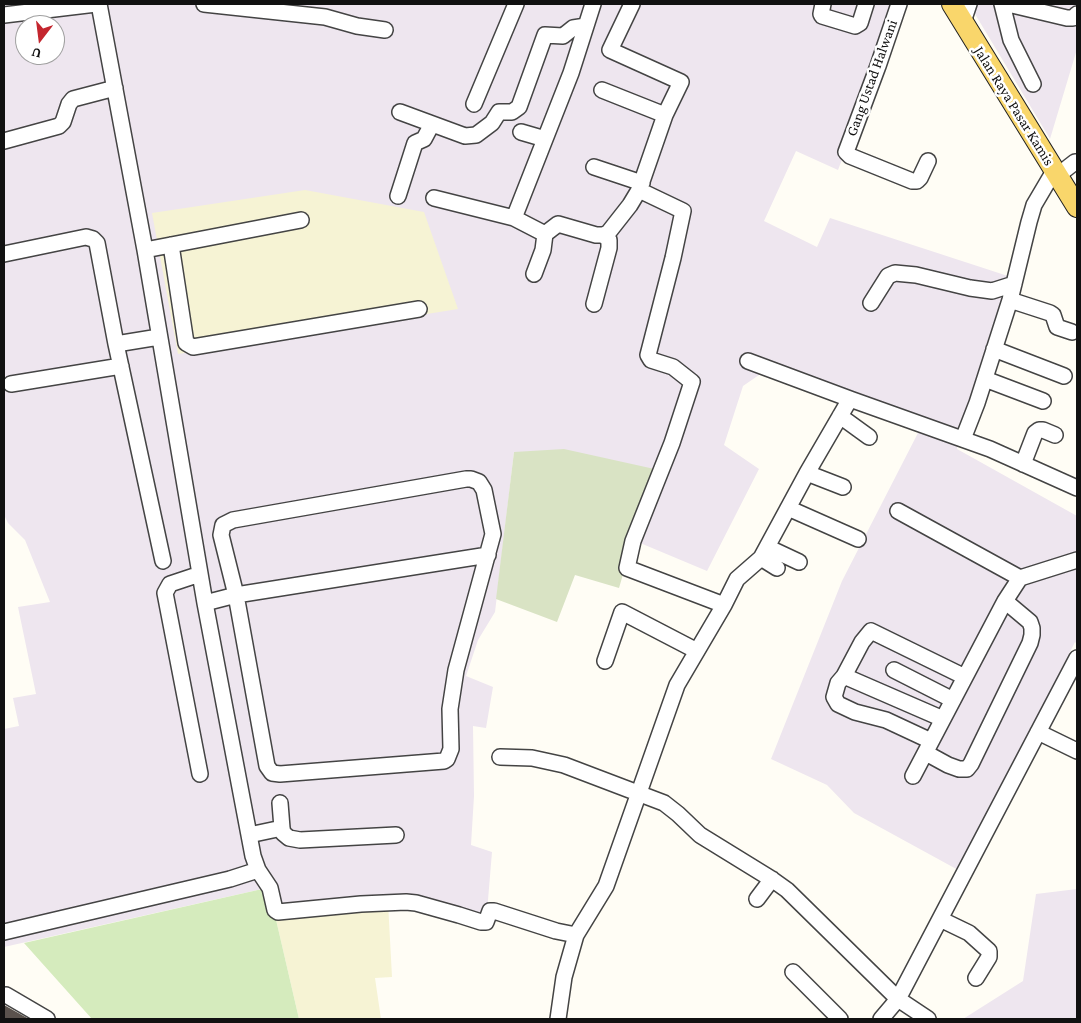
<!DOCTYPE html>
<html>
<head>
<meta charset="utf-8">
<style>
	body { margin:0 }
	#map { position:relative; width:1081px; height:1023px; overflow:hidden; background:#fffdf5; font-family:"Crimson Pro",serif }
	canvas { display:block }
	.frame { position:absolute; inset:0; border:5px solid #111; pointer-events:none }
	.north { position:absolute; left:15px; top:15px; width:50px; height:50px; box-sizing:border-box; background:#fff; border:1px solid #a0a0a0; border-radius:50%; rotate:195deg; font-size:14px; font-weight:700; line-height:20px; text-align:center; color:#111 }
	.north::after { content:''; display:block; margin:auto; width:18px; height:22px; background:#c4262e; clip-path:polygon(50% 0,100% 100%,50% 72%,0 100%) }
</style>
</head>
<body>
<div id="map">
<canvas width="1081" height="1023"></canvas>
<div class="frame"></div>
<div class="north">U</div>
</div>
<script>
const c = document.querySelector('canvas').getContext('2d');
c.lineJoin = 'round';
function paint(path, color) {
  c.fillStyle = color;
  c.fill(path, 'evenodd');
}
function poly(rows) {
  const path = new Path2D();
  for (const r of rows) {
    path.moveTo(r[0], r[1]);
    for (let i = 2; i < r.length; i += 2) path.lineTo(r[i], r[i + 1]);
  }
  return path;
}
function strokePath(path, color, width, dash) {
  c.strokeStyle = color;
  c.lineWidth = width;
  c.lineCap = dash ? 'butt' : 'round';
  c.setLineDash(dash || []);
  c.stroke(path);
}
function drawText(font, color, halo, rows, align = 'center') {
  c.font = font + ' "Crimson Pro",serif';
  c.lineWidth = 5;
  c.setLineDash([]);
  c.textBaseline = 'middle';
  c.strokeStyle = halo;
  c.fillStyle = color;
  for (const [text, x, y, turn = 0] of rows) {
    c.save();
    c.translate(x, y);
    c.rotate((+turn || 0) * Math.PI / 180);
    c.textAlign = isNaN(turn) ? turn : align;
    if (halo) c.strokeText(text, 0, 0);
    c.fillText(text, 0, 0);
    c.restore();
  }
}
paint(poly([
	[4,4,901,4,838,170,796,151,764,221,817,247,830,218,1011,277,957,449,1077,516,1077,644,1075,642,960,871,854,813,827,785,771,759,842,581,919,431,772,366,743,386,724,445,759,469,707,571,633,540,514,452,495,612,478,640,466,676,493,687,486,728,473,726,474,796,471,845,492,852,486,924,415,900,274,911,271,887,4,947,4,729,19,726,13,698,36,694,18,607,50,602,25,540,8,523,4,515],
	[25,25,55,25,55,55,25,55],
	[969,4,1077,4,1077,49,1050,139],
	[1077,889,1077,1019,963,1019,1023,981,1036,894]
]), '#eee6ef');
paint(poly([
	[305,190,424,212,458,309,178,354,152,213],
	[388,902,392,977,375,978,381,1019,299,1019,274,911]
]), '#f6f3d4');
paint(poly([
	[271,887,274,911,299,1019,92,1019,24,943]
]), '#d5ebbd');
paint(poly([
	[564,449,659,470,633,540,619,588,575,575,557,622,496,599,514,452]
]), '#d9e3c4');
paint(poly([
	[4,1005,29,1019,4,1019]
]), '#5a524d');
const minor = poly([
	[204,4,325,17,357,26,385,30],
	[632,4,610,50,681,82,665,115],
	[823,4,821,14,822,16,855,26,860,23,866,4],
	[899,4,878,66,846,152,850,156,912,181,917,181,920,178,928,161],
	[1002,4,1011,40,1033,84],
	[1008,4,1067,18,1073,18,1077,14],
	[4,15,96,4],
	[963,22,969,4],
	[474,104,516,4],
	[400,112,465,136,476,135,492,123,499,112,512,112,519,107,545,35,563,36,573,28,586,26,593,4],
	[521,132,545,139],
	[4,141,59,126,63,122,69,104,73,99,115,88],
	[594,167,642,183],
	[1057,176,1075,162],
	[639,190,683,211,673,258,648,355,651,360,673,367,692,382,672,443,633,541,627,568,724,605],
	[398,196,415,143,424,139,432,124],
	[434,198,514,218,545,234,558,224,596,235,603,235,608,233,630,205,639,190,665,115,602,90],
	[514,218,571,73,586,26],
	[171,245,186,343,193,347,419,309],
	[145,250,301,220],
	[4,254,86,237,93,239,97,243,116,344,163,561],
	[534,274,543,250,545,234],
	[1010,300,1050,313,1053,315,1057,327,1072,332],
	[871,303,888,276,895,273,916,275,970,288,992,291,1014,284],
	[594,304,609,248,609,240,603,235],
	[116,344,159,337],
	[994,349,1064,376],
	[985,379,1043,401],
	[11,384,121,366],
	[850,399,990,449,1077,488],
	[840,416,869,437],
	[963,439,977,403,1010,300,1029,222,1034,205,1054,171],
	[1023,464,1035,433,1039,430,1043,430,1055,435],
	[807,473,843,487],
	[466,479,471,479,479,482,484,490,493,534,456,670,450,709,451,749,447,759,444,761,280,774,272,773,267,766,236,595,221,535,223,525,233,520,466,479],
	[788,508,858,539],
	[898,511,1020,578,1077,560],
	[767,547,799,562],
	[761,558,777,568],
	[200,574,170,584,165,593,200,774],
	[205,603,236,595,488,555],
	[605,661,622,612,697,651],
	[894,670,953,700],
	[844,676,943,719],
	[1038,732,1077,751],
	[931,741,886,720,855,712,838,704,834,697,838,683,844,676,862,642,871,631,965,677],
	[926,753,948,765,959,769,967,769,971,764,1030,643,1032,635,1032,628,1030,622,1005,601],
	[500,757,532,758,564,765,664,803,678,814,700,835,773,880,787,890,898,999,928,1019],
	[913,776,1005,601,1020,578],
	[280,803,282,828,283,833,289,838,300,840,396,835],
	[249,835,282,828],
	[258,870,270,888,275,910,278,912,361,904,406,902,416,903,459,915,481,922,486,922,490,911,494,911,556,931,576,935],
	[757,899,772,879],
	[940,919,969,933,989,951,989,957,976,978],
	[4,932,230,879,258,870,253,856,205,603,145,250,99,4],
	[793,972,840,1019],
	[6,995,47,1019],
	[558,1019,564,977,576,935,606,886,677,685,724,605,737,579,761,558,807,473,850,399,748,361],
	[881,1019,898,999,1077,658]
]);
const major = poly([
	[952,4,1077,207]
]);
strokePath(minor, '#444', 18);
strokePath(major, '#222', 22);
strokePath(minor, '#fff', 15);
strokePath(major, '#f9d66b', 20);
drawText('15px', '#111', '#fff', [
	["Gang Ustad Halwani",872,78,-70],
	["Jalan Raya Pasar Kamis",1014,106,58]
]);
</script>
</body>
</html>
